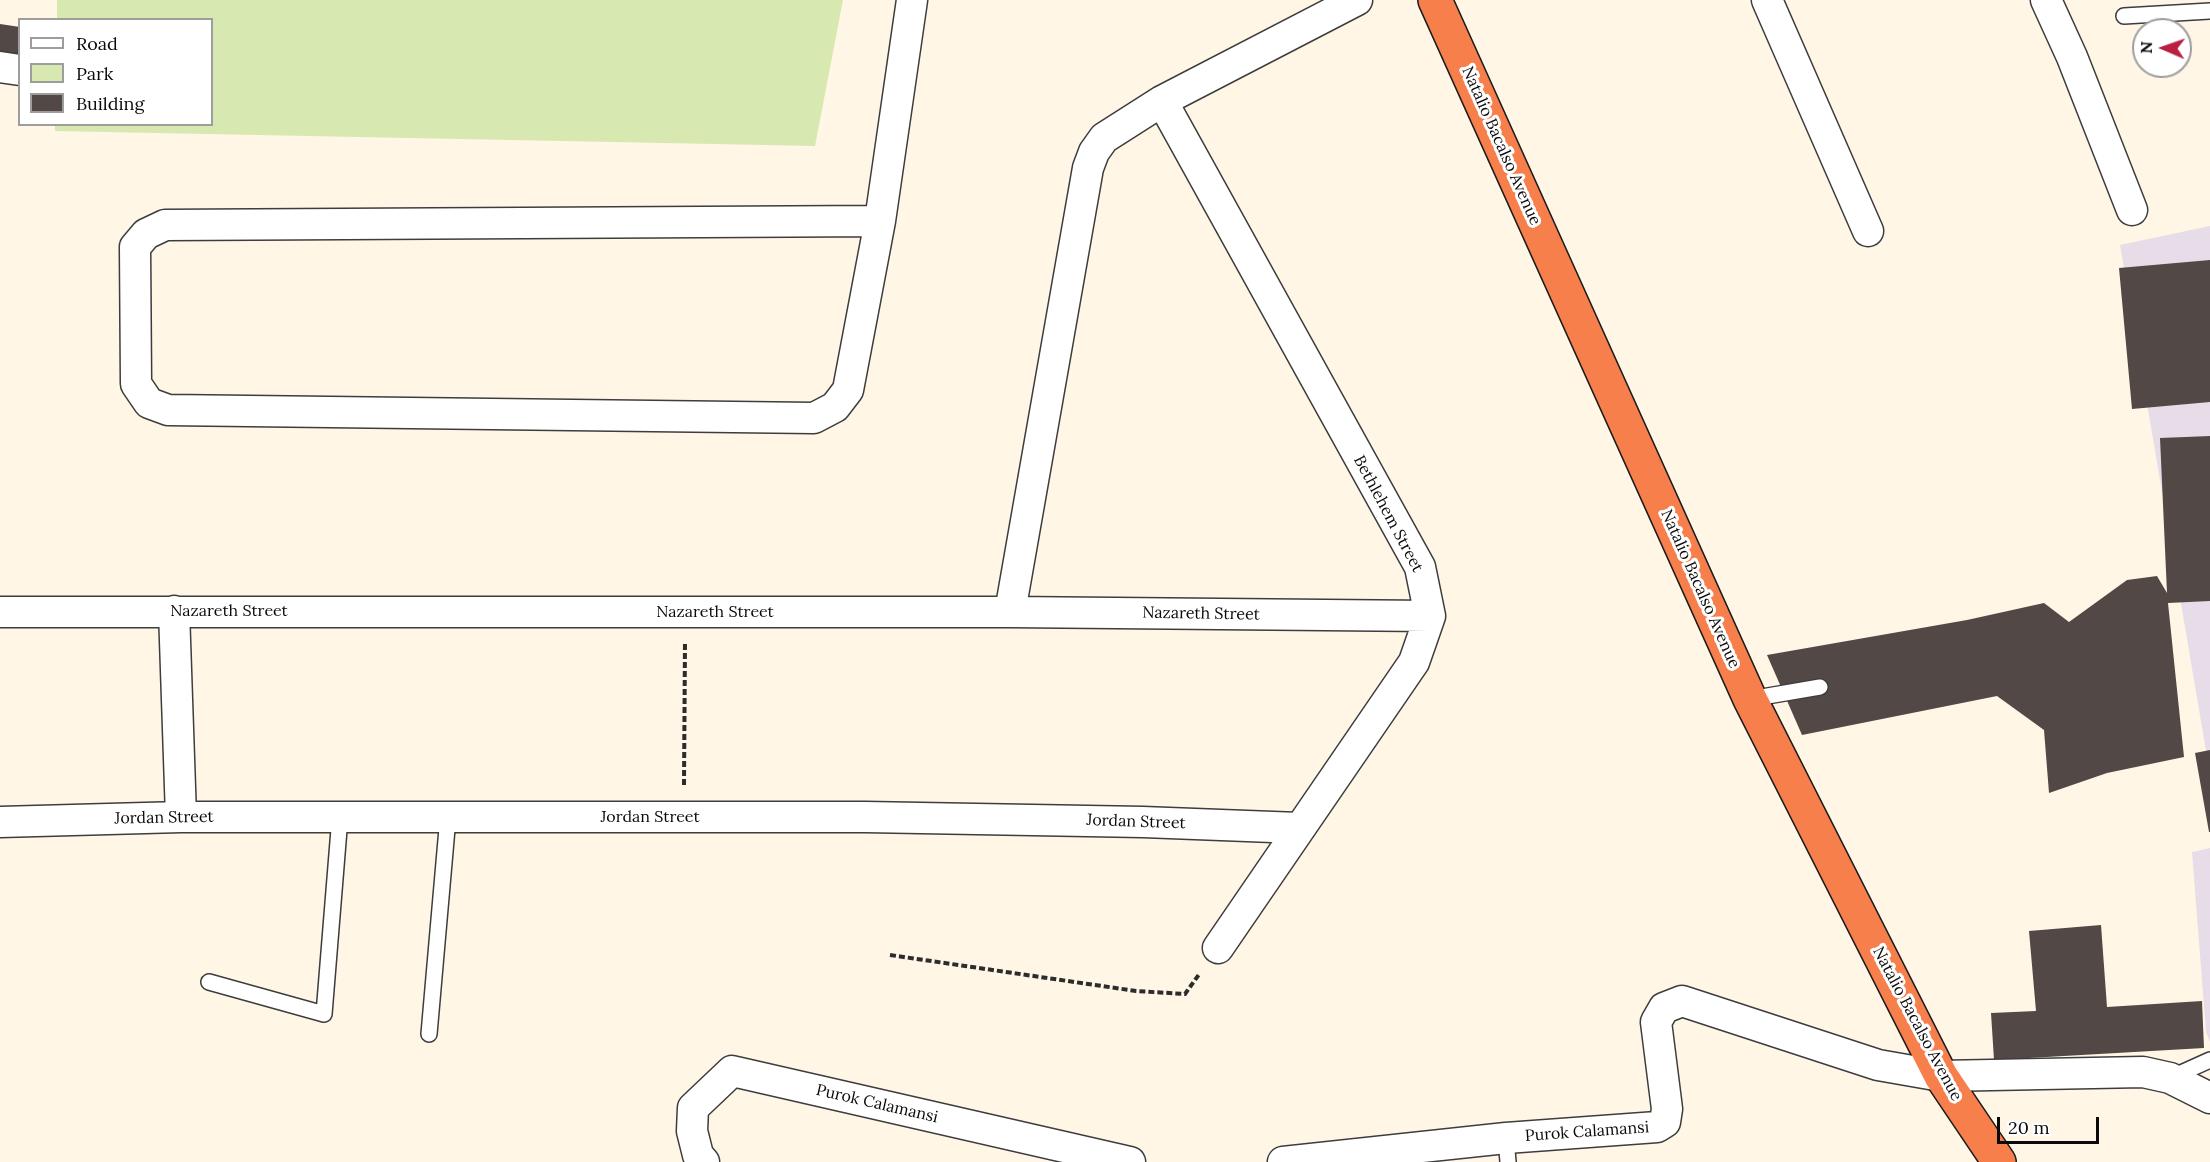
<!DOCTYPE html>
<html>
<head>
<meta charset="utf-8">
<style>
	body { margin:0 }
	#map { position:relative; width:2210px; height:1162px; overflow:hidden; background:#fff6e6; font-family:Lora,serif }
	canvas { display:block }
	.legend { position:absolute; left:18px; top:18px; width:195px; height:108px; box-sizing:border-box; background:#fff; border:2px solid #9d9d9d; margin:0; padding:8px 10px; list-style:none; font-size:18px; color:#0a0a0a }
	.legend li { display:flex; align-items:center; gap:12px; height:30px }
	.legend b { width:30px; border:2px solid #9d9d9d }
	.north { position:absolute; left:2132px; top:18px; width:60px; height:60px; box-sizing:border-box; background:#fff; border:2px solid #9d9d9d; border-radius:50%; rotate:272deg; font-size:16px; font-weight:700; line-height:24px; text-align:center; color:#0a0a0a }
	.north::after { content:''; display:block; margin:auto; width:21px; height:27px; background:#ba2140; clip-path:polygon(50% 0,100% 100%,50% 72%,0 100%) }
	.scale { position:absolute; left:1997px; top:1117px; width:102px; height:27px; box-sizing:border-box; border:3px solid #0a0a0a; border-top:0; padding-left:8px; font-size:18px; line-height:21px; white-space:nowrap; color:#0a0a0a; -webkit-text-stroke:4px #fff; paint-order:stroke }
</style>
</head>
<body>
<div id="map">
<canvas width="2210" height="1162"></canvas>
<ul class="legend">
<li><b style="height:8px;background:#fff"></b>Road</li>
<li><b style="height:16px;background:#d7e9b1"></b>Park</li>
<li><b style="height:16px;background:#524946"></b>Building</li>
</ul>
<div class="north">N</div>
<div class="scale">20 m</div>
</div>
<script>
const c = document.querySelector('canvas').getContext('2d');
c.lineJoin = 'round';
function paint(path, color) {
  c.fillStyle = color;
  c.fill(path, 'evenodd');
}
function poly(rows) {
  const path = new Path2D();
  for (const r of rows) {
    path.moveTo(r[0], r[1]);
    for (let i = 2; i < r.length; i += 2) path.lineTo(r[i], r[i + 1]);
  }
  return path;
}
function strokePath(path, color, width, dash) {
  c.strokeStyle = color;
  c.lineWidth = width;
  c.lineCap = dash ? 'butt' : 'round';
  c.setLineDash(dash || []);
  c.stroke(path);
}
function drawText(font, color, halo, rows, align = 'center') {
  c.font = font + ' Lora,serif';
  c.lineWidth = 6;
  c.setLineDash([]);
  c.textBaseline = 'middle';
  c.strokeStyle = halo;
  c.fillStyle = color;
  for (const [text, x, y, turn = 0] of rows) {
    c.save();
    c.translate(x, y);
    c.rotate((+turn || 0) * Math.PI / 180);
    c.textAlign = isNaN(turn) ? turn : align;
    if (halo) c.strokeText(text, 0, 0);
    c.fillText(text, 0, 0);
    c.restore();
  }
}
paint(poly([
	[2210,226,2210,774,2120,245],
	[2210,848,2210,1042,2206,1032,2192,852]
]), '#e6dde9');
paint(poly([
	[57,0,843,0,815,146,55,131,55,124,212,124,212,20,57,19]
]), '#d7e9b1');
paint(poly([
	[0,24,20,27,20,64,0,61],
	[2210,260,2210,402,2132,409,2119,268],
	[2210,436,2210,601,2168,603,2184,757,2107,773,2049,793,2044,730,1997,696,1802,735,1767,655,1967,620,2044,603,2069,622,2127,580,2157,576,2167,593,2160,438],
	[2210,750,2210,832,2209,832,2195,753],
	[2101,925,2107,1007,2202,1001,2204,1048,1994,1060,1991,1013,2036,1011,2029,931]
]), '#524946');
const lane = poly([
	[2124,16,2210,11],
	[1750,699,1820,687],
	[209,982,324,1014,340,817],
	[429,1034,448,817],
	[2170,1078,2210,1060],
	[1506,1138,1508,1162]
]);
const street = poly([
	[1767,0,1868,231],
	[2046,0,2072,57,2132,210],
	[0,67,20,70],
	[1162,101,1420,567,1430,616,1414,662,1218,948],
	[880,221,165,225,146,234,135,247,136,384,149,403,168,410,814,418,835,407,848,390,880,221,912,0],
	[174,611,181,817],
	[0,612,1010,612,1430,616],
	[1010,612,1088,168,1094,152,1104,138,1162,101,1357,0],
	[0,822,181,817,865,817,1143,822,1299,828],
	[704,1162,698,1155,692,1131,693,1108,732,1071,1130,1162],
	[1283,1162,1506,1138,1657,1127,1665,1122,1667,1109,1656,1022,1664,1008,1682,1001,1878,1065,1941,1076,2143,1072,2170,1078,2210,1098]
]);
const highway = poly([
	[1435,0,1750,699,1941,1076,1999,1162]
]);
strokePath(lane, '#3d3d3d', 18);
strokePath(street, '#3d3d3d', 33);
strokePath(highway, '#1b1b1b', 36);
strokePath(poly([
	[684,785,685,642],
	[890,955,1136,991,1185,994,1200,973]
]), '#2c2c2c', 4, [6, 3]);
strokePath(lane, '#fff', 15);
strokePath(street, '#fff', 30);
strokePath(highway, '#f77f4c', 33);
drawText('16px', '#0a0a0a', '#fff', [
	["Natalio Bacalso Avenue",1501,146,66],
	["Bethlehem Street",1388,514,62],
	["Natalio Bacalso Avenue",1700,589,66],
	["Nazareth Street",229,611],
	["Nazareth Street",715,612],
	["Nazareth Street",1201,614,1],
	["Jordan Street",650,817],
	["Jordan Street",164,818,-1],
	["Jordan Street",1136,822,2],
	["Natalio Bacalso Avenue",1917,1024,62],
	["Purok Calamansi",877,1104,13],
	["Purok Calamansi",1587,1132,-4]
]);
</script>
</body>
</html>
